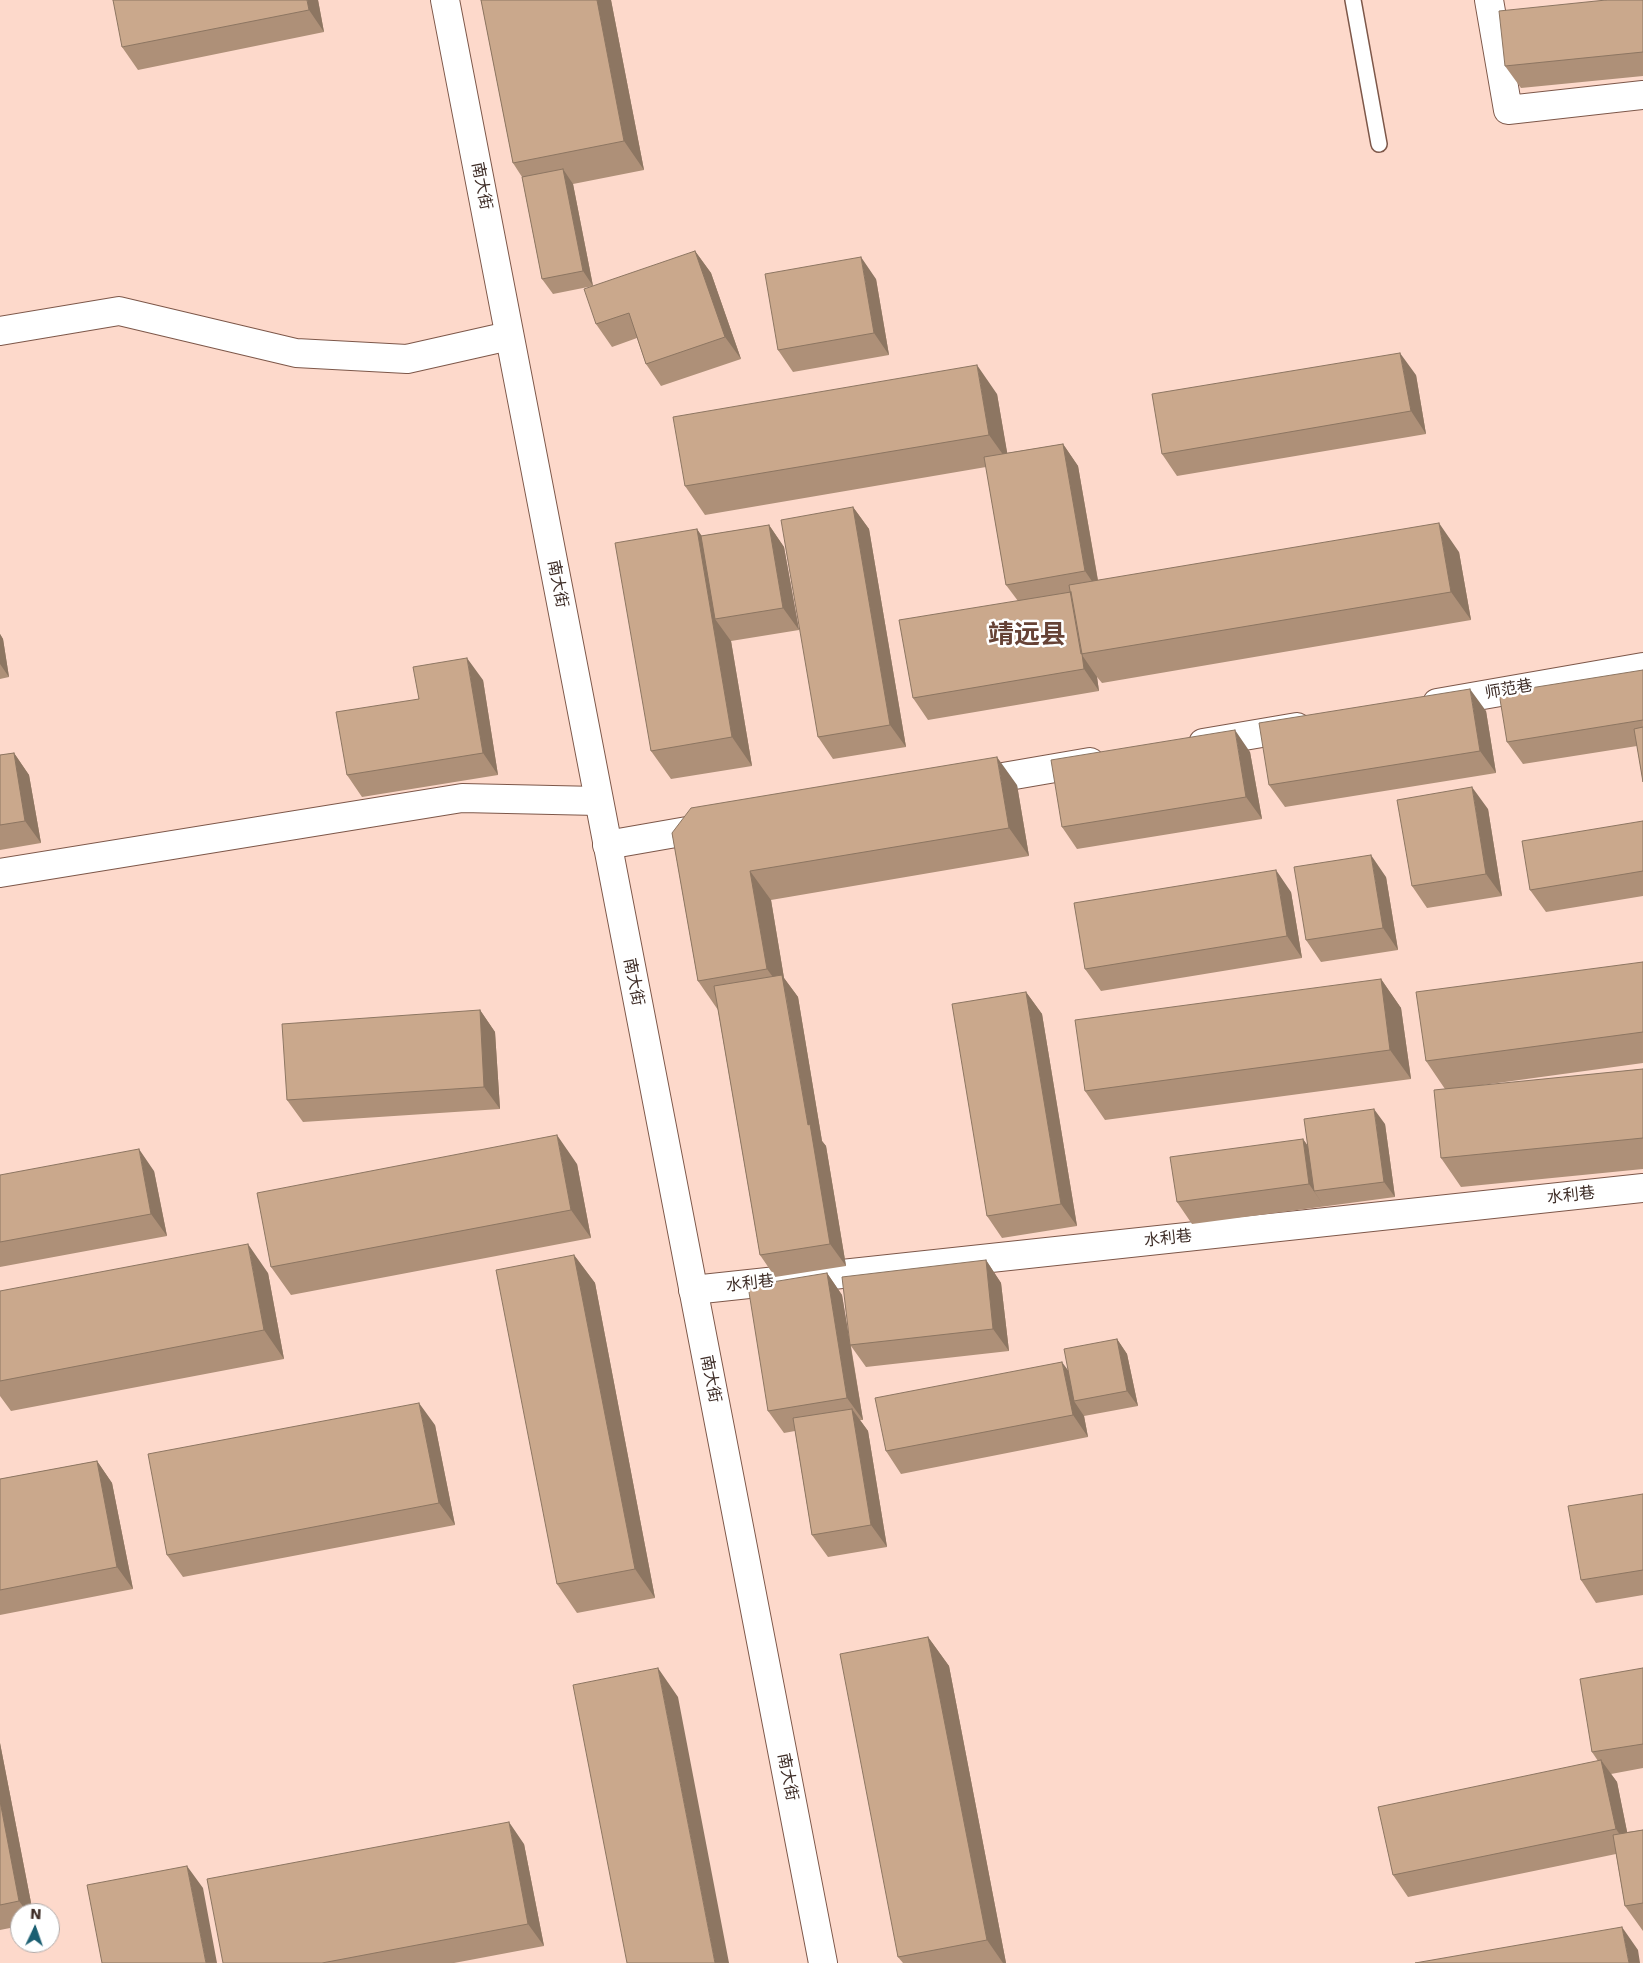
<!DOCTYPE html>
<html>
<head>
<meta charset="utf-8">
<style>
	body { margin:0 }
	#map { position:relative; width:1643px; height:1963px; overflow:hidden; background:#fdd9cb; font-family:"DejaVu Sans",sans-serif }
	canvas { display:block }
	.north { position:absolute; left:10px; top:1903px; width:50px; height:50px; box-sizing:border-box; background:#fff; border:1px solid #b2aba9; border-radius:50%; rotate:3deg; font-size:14px; font-weight:700; line-height:20px; text-align:center; color:#3e2d27 }
	.north::after { content:''; display:block; margin:auto; width:18px; height:22px; background:#1b5f72; clip-path:polygon(50% 0,100% 100%,50% 72%,0 100%) }
</style>
</head>
<body>
<div id="map">
<canvas width="1643" height="1963"></canvas>
<div class="north">N</div>
</div>
<script>
const c = document.querySelector('canvas').getContext('2d');
c.lineJoin = 'round';
function poly(rows) {
  const path = new Path2D();
  for (const r of rows) {
    path.moveTo(r[0], r[1]);
    for (let i = 2; i < r.length; i += 2) path.lineTo(r[i], r[i + 1]);
  }
  return path;
}
function strokePath(path, color, width, dash) {
  c.strokeStyle = color;
  c.lineWidth = width;
  c.lineCap = dash ? 'butt' : 'round';
  c.setLineDash(dash || []);
  c.stroke(path);
}
function paint(path, color) {
  c.fillStyle = color;
  c.fill(path, 'evenodd');
}
function drawText(font, color, halo, rows, align = 'center') {
  c.font = font + ' "DejaVu Sans","Noto Sans SC",sans-serif';
  c.lineWidth = 5;
  c.setLineDash([]);
  c.textBaseline = 'middle';
  c.strokeStyle = halo;
  c.fillStyle = color;
  for (const [text, x, y, turn = 0] of rows) {
    c.save();
    c.translate(x, y);
    c.rotate((+turn || 0) * Math.PI / 180);
    c.textAlign = isNaN(turn) ? turn : align;
    if (halo) c.strokeText(text, 0, 0);
    c.fillText(text, 0, 0);
    c.restore();
  }
}
const service = poly([
	[1353,0,1379,144]
]);
const minor = poly([
	[1489,0,1508,110,1643,95],
	[0,331,119,311,296,353,407,359,509,336],
	[1437,703,1643,667],
	[1203,743,1297,727],
	[974,782,1090,762],
	[607,845,710,827],
	[0,873,462,798,598,801],
	[693,1290,1643,1188]
]);
const tertiary = poly([
	[445,0,823,1963]
]);
strokePath(service, '#7d5749', 18);
strokePath(minor, '#7d5749', 30);
strokePath(tertiary, '#7d5749', 30);
strokePath(service, '#fff', 15);
strokePath(minor, '#fff', 28);
strokePath(tertiary, '#fff', 28);
paint(poly([
	[318,0,324,32,138,70,122,47],
	[481,0,611,0,644,170,573,184,593,286,553,294,542,279,522,177,513,163],
	[1643,0,1643,76,1521,88,1505,66],
	[695,251,711,273,741,359,661,386,646,364,637,338,612,347,596,324],
	[876,279,889,355,793,372,778,350],
	[1416,375,1426,434,1177,476,1162,454],
	[997,394,1007,453,1063,444,1078,466,1098,580,1459,552,1471,620,1102,683,1097,677,1099,691,928,720,913,698,1018,601,1006,585,986,467,705,515,685,486],
	[853,507,869,529,906,747,833,759,818,737],
	[769,525,784,547,799,630,731,641,752,766,671,779,651,751,697,529,701,536],
	[0,634,3,639,9,677,0,679],
	[1643,670,1643,782,1637,746,1523,764,1507,742],
	[483,680,498,775,362,797,347,775,419,699],
	[1486,711,1496,773,1285,807,1269,785],
	[1250,752,1262,819,1077,849,1062,827],
	[14,753,29,775,41,843,0,850,0,755],
	[1017,785,1029,856,771,900,784,978,798,997,822,1141,826,1146,846,1266,775,1277,760,1255,718,1010,698,981,672,833],
	[1488,809,1502,896,1427,908,1412,886],
	[1643,821,1643,896,1546,912,1530,890],
	[1386,877,1398,950,1321,962,1306,940],
	[1291,892,1302,958,1101,991,1085,969],
	[1643,962,1643,1063,1461,1088,1643,1069,1643,1169,1461,1187,1441,1158,1445,1089,1426,1061],
	[1381,979,1401,1008,1411,1079,1105,1120,1085,1091],
	[1026,992,1042,1014,1077,1226,1002,1238,987,1216],
	[480,1010,495,1032,500,1109,303,1122,287,1100],
	[1385,1124,1395,1197,1192,1224,1177,1202,1303,1139,1308,1146],
	[577,1164,591,1238,291,1295,271,1267],
	[154,1171,167,1236,0,1267,0,1175],
	[574,1255,595,1283,655,1598,577,1613,557,1584],
	[986,1260,1001,1283,1009,1351,866,1367,851,1346,863,1420,860,1420,868,1431,887,1547,828,1557,812,1535,795,1431,784,1433,768,1411,827,1273,842,1295,849,1339],
	[268,1273,284,1359,11,1411,0,1396,0,1291],
	[1117,1339,1127,1354,1138,1406,1084,1416,1088,1437,901,1474,886,1451,1068,1370],
	[435,1425,455,1525,183,1577,167,1555],
	[97,1461,112,1483,133,1589,0,1615,0,1479],
	[1643,1494,1643,1595,1596,1603,1581,1580],
	[928,1637,949,1666,1006,1963,903,1963,898,1957],
	[1643,1668,1643,1768,1611,1774,1617,1782,1627,1832,1643,1830,1643,1931,1625,1906,1616,1854,1408,1897,1393,1875,1598,1761,1592,1752],
	[0,1743,33,1913,20,1913,20,1926,0,1930],
	[524,1844,544,1946,454,1963,223,1963]
]), '#ae9078');
paint(poly([
	[307,0,318,0,324,32,309,10],
	[597,0,611,0,644,170,624,141],
	[563,169,573,184,593,286,583,271],
	[695,251,711,273,741,359,725,337],
	[861,257,876,279,889,355,874,333],
	[1400,353,1416,375,1426,434,1411,411],
	[977,365,997,394,1009,463,989,435],
	[1063,444,1078,466,1100,593,1085,571],
	[853,507,869,529,906,747,890,725],
	[1439,523,1459,552,1471,620,1451,592],
	[769,525,784,547,799,630,783,608],
	[697,529,717,558,715,619,731,641,752,766,732,737],
	[0,634,3,639,9,677,0,664],
	[1082,655,1097,677,1099,691,1084,669],
	[467,658,483,680,498,775,483,753],
	[1470,689,1486,711,1496,773,1480,751],
	[1235,730,1250,752,1262,819,1246,797],
	[14,753,29,775,41,843,25,821],
	[997,757,1017,785,1029,856,1009,828],
	[1472,787,1488,809,1502,896,1486,874],
	[1371,855,1386,877,1398,950,1383,928],
	[1276,870,1291,892,1302,958,1287,936],
	[750,871,771,900,784,978,798,997,822,1141,826,1146,846,1266,830,1244,808,1125,786,995,767,969],
	[1381,979,1401,1008,1411,1079,1390,1050],
	[1026,992,1042,1014,1077,1226,1061,1204],
	[480,1010,495,1032,500,1109,484,1087],
	[1374,1109,1385,1124,1395,1197,1384,1182],
	[557,1135,577,1164,591,1238,571,1210],
	[1303,1139,1318,1161,1314,1191,1324,1206,1309,1184],
	[139,1149,154,1171,167,1236,151,1214],
	[248,1244,268,1273,284,1359,264,1330],
	[574,1255,595,1283,655,1598,635,1569],
	[986,1260,1001,1283,1009,1351,993,1329],
	[827,1273,842,1295,863,1420,847,1398],
	[1117,1339,1127,1354,1138,1406,1127,1391],
	[1062,1362,1078,1384,1074,1401,1084,1416,1088,1437,1073,1415],
	[419,1403,435,1425,455,1525,439,1503],
	[852,1409,868,1431,887,1547,871,1525],
	[97,1461,112,1483,133,1589,117,1567],
	[928,1637,949,1666,1006,1963,1003,1963,987,1940],
	[658,1668,678,1697,729,1963,715,1963],
	[0,1743,33,1913,28,1913,19,1901,0,1801],
	[1601,1760,1617,1782,1631,1851,1616,1829],
	[509,1822,524,1844,544,1946,528,1924],
	[187,1866,203,1888,217,1963,206,1963],
	[1622,1927,1638,1950,1640,1963,1629,1963]
]), '#8d7662');
const building = poly([
	[113,0,307,0,309,10,122,47,113,0],
	[481,0,597,0,624,141,513,163,481,0],
	[1606,0,1643,0,1643,52,1505,66,1499,11,1606,0],
	[563,169,583,271,542,279,522,177,563,169],
	[695,251,725,337,646,364,629,313,596,324,584,289,695,251],
	[861,257,874,333,778,350,765,274,861,257],
	[1400,353,1411,411,1162,454,1152,394,1400,353],
	[977,365,989,435,685,486,673,417,977,365],
	[1063,444,1085,571,1006,585,984,457,1063,444],
	[853,507,890,725,818,737,781,520,853,507],
	[1439,523,1451,592,1081,654,1069,585,1439,523],
	[769,525,783,608,715,619,701,536,769,525],
	[697,529,732,737,651,751,615,543,697,529],
	[1071,592,1082,654,1084,669,913,698,899,620,1071,592],
	[467,658,483,753,347,775,336,712,419,699,413,667,467,658],
	[1643,670,1643,720,1507,742,1499,693,1643,670],
	[1470,689,1480,751,1269,785,1259,723,1470,689],
	[1643,727,1643,782,1634,729,1643,727],
	[1235,730,1246,797,1062,827,1051,760,1235,730],
	[14,753,25,821,0,825,0,755,14,753],
	[997,757,1009,828,750,871,767,969,698,981,672,833,691,808,997,757],
	[1472,787,1486,874,1412,886,1397,800,1472,787],
	[1643,821,1643,871,1530,890,1522,841,1643,821],
	[1371,855,1383,928,1306,940,1294,867,1371,855],
	[1276,870,1287,936,1085,969,1074,903,1276,870],
	[1643,962,1643,1032,1426,1061,1416,992,1643,962],
	[782,975,808,1125,810,1124,830,1244,760,1255,714,986,782,975],
	[1381,979,1390,1050,1085,1091,1075,1020,1381,979],
	[1026,992,1061,1204,987,1216,952,1004,1026,992],
	[480,1010,484,1087,287,1100,282,1024,480,1010],
	[1643,1069,1643,1138,1441,1158,1434,1090,1643,1069],
	[1374,1109,1384,1182,1314,1191,1304,1119,1374,1109],
	[557,1135,571,1210,271,1267,257,1193,557,1135],
	[1303,1139,1309,1184,1177,1202,1170,1157,1303,1139],
	[139,1149,151,1214,0,1242,0,1175,139,1149],
	[248,1244,264,1330,0,1381,0,1291,248,1244],
	[574,1255,635,1569,557,1584,496,1270,574,1255],
	[986,1260,993,1329,850,1345,842,1277,986,1260],
	[827,1273,847,1398,768,1411,748,1286,827,1273],
	[1117,1339,1127,1391,1074,1401,1064,1349,1117,1339],
	[1062,1362,1073,1415,886,1451,875,1398,1062,1362],
	[419,1403,439,1503,167,1555,148,1454,419,1403],
	[852,1409,871,1525,812,1535,793,1418,852,1409],
	[97,1461,117,1567,0,1590,0,1479,97,1461],
	[1643,1494,1643,1570,1581,1580,1568,1506,1643,1494],
	[928,1637,987,1940,898,1957,840,1654,928,1637],
	[658,1668,715,1963,627,1963,573,1685,658,1668],
	[1643,1668,1643,1744,1592,1752,1580,1679,1643,1668],
	[1601,1760,1616,1829,1393,1875,1378,1807,1601,1760],
	[0,1801,19,1901,0,1905,0,1801],
	[509,1822,528,1924,322,1963,223,1963,207,1879,509,1822],
	[1643,1830,1643,1903,1625,1906,1613,1835,1643,1830],
	[187,1866,206,1963,102,1963,87,1885,187,1866],
	[1622,1927,1629,1963,1415,1963,1622,1927]
]);
paint(building, '#caa88c');
strokePath(building, '#8d7662', 1);
drawText('16px', '#3e2d27', '#fff', [
	["南大街",481,186,79],
	["南大街",557,584,79],
	["师范巷",1509,690,-10],
	["南大街",633,982,79],
	["水利巷",1571,1196,-6],
	["水利巷",1168,1239,-6],
	["水利巷",750,1284,-6],
	["南大街",710,1379,79],
	["南大街",787,1777,79]
]);
drawText('bold 26px', '#664235', '#fff', [
	["靖远县",1027,636]
]);
</script>
</body>
</html>
